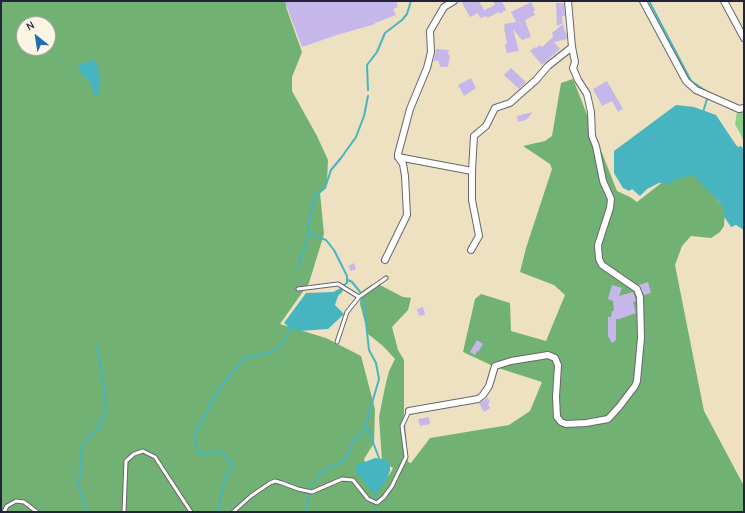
<!DOCTYPE html>
<html>
<head>
<meta charset="utf-8">
<style>
	body { margin:0 }
	#map { position:relative; width:745px; height:513px; overflow:hidden; background:#eee1c1; font-family:"Comic Neue",sans-serif }
	canvas { display:block }
	.frame { position:absolute; inset:0; border:2px solid #22223b; pointer-events:none }
	.north { position:absolute; left:16px; top:16px; width:40px; height:40px; box-sizing:border-box; background:#fcf5e5; border:1px solid #a5a1a1; border-radius:50%; rotate:330deg; font-size:11px; font-weight:700; line-height:16px; text-align:center; color:#22223b }
	.north::after { content:''; display:block; margin:auto; width:14px; height:18px; background:#1f6fb2; clip-path:polygon(50% 0,100% 100%,50% 72%,0 100%) }
</style>
</head>
<body>
<div id="map">
<canvas width="745" height="513"></canvas>
<div class="frame"></div>
<div class="north">N</div>
</div>
<script>
const c = document.querySelector('canvas').getContext('2d');
c.lineJoin = 'round';
function paint(path, color) {
  c.fillStyle = color;
  c.fill(path, 'evenodd');
}
function poly(rows) {
  const path = new Path2D();
  for (const r of rows) {
    path.moveTo(r[0], r[1]);
    for (let i = 2; i < r.length; i += 2) path.lineTo(r[i], r[i + 1]);
  }
  return path;
}
function strokePath(path, color, width, dash) {
  c.strokeStyle = color;
  c.lineWidth = width;
  c.lineCap = dash ? 'butt' : 'round';
  c.setLineDash(dash || []);
  c.stroke(path);
}
paint(poly([
	[744,110,744,141,735,124,737,112]
]), '#8ccf88');
paint(poly([
	[1,1,288,1,286,7,302,52,292,77,292,91,317,136,328,160,327,183,320,193,324,234,309,283,280,324,326,338,361,356,375,409,374,443,364,459,368,472,384,482,391,472,393,468,382,461,379,417,385,387,389,371,395,359,383,346,368,334,360,304,361,292,371,285,378,284,403,297,411,298,408,310,392,327,398,350,404,360,404,412,408,462,411,463,430,438,509,425,530,411,542,382,495,367,463,352,475,299,481,294,510,303,511,331,546,341,565,295,554,285,520,272,526,248,552,169,550,164,523,146,545,141,552,136,561,83,573,79,617,191,630,197,637,202,660,184,678,175,693,174,715,196,725,210,724,226,720,232,711,238,691,236,682,246,675,265,704,411,744,486,744,512,1,512],
	[24,24,48,24,48,48,24,48]
]), '#71b274');
paint(poly([
	[95,60,98,67,100,84,98,95,95,97,92,87,86,77,81,75,80,68,77,65],
	[676,105,694,107,716,115,736,145,738,147,741,146,744,150,744,230,736,225,731,227,723,215,725,211,718,200,693,175,677,179,670,184,659,183,647,189,640,196,632,189,629,191,623,188,614,173,614,151],
	[341,288,343,291,338,296,335,305,344,314,328,329,299,331,290,328,284,323,306,293,333,292],
	[375,458,383,459,388,462,390,466,390,471,386,481,375,495,357,473,355,468,357,465]
]), '#46b5c0');
strokePath(poly([
	[649,1,691,81,709,93],
	[368,90,367,65,377,52,385,33,402,20,407,14,411,1],
	[703,112,707,99],
	[298,268,309,233],
	[348,280,352,282,361,293],
	[344,285,347,283,347,276,334,250,326,240,310,234,308,230,309,223,315,196,325,188,331,170,341,158,356,137,364,116,368,96],
	[366,424,379,458],
	[311,486,319,475,325,469,336,465,344,461,349,452,353,441,364,431,379,379,376,363,369,350,363,296],
	[375,495,376,499],
	[375,508,375,512],
	[87,512,79,488,81,454,84,443,100,426,106,406,103,381,97,346],
	[218,512,225,477,233,464,219,451,199,454,194,436,219,389,244,358,272,352,285,341,290,328],
	[306,512,309,495]
]), '#46b5c0', 2);
paint(poly([
	[291,1,396,1,398,7,393,9,396,15,375,23,375,24,337,35,302,47,285,2],
	[461,1,479,1,484,10,495,5,493,1,502,1,506,10,500,14,499,12,487,18,487,16,480,18,478,13,470,17],
	[531,2,535,10,533,11,535,15,525,20,531,37,522,40,513,29,519,51,507,53,505,45,507,44,504,27,505,27,504,24,516,22,511,12],
	[556,3,564,3,565,16,562,16,563,23,557,26],
	[563,24,565,32,566,32,567,39,554,42,560,49,542,65,530,51,535,47,536,48,540,45,542,47,553,37,552,33],
	[436,49,449,50,448,55,450,55,448,67,441,67,439,64,439,61,434,61],
	[511,68,526,82,519,89,504,75],
	[471,78,476,88,464,96,458,85],
	[607,81,623,109,618,112,612,101,602,106,593,89],
	[533,112,526,120,518,122,517,116],
	[354,263,356,269,351,271,348,266],
	[648,282,651,293,644,295,639,285],
	[612,285,622,288,619,296,633,292,636,301,633,302,636,313,619,319,616,319,616,340,612,343,608,336,608,317,611,317,612,311,614,311,613,301,608,299],
	[423,307,425,315,419,316,417,309],
	[477,340,483,344,478,352,477,351,475,355,470,352],
	[488,398,490,402,488,404,490,408,484,412,479,403],
	[429,417,430,424,420,426,418,419]
]), '#c6b7ea');
const lane = poly([
	[298,289,338,284,359,297,386,278],
	[337,342,347,312,359,297],
	[4,512,7,506,16,501,24,502,37,512],
	[124,512,126,461,134,454,143,451,155,457,191,512],
	[233,512,251,496,270,483,275,481,282,483,298,489,312,492,342,479,353,480,368,499,377,503,384,497,392,486,406,457,402,426,409,411]
]);
const street = poly([
	[643,1,686,81,696,90,739,109,744,108],
	[724,1,744,38],
	[398,157,472,171],
	[471,250,479,236,472,200,472,171,474,136,486,126,495,108,510,103,536,80,548,66,572,47],
	[385,260,407,215,405,176,403,164,398,157,398,154,410,109,427,68,431,52,430,31,444,7,454,1],
	[409,411,478,399,483,395,489,386,495,366,511,361,548,355,555,358,558,365,556,397,557,417,561,422,566,424,586,423,608,419,619,407,635,386,637,381,641,338,640,297,637,289,602,265,599,259,598,245,610,208,611,199,603,181,596,146,592,136,591,112,587,94,578,80,573,68,575,62,572,47,568,1]
]);
strokePath(lane, '#69656a', 5);
strokePath(street, '#69656a', 8);
strokePath(lane, '#fff', 3);
strokePath(street, '#fff', 6);
</script>
</body>
</html>
